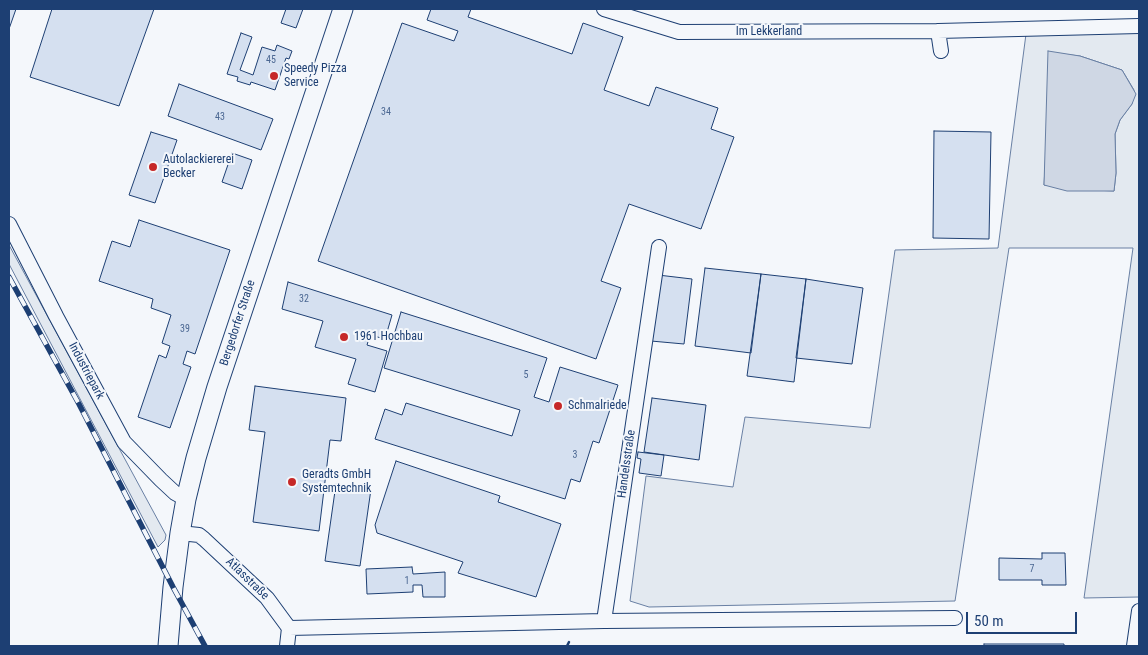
<!DOCTYPE html>
<html>
<head>
<meta charset="utf-8">
<style>
	body { margin:0 }
	#map { position:relative; width:1148px; height:655px; overflow:hidden; background:#f4f7fb; font-family:"Roboto Condensed",sans-serif }
	canvas { display:block }
	.frame { position:absolute; inset:0; border:10px solid #1d3f73; pointer-events:none }
	.scale { position:absolute; left:966px; top:612px; width:111px; height:22px; box-sizing:border-box; border:2px solid #1d3f73; border-top:0; padding-left:6px; font-size:15px; line-height:18px; white-space:nowrap; color:#1d3f73; -webkit-text-stroke:4px #f4f7fb; paint-order:stroke }
</style>
</head>
<body>
<div id="map">
<canvas width="1148" height="655"></canvas>
<div class="frame"></div>
<div class="scale">50 m</div>
</div>
<script>
const c = document.querySelector('canvas').getContext('2d');
c.lineJoin = 'round';
function paint(path, color) {
  c.fillStyle = color;
  c.fill(path, 'evenodd');
}
function poly(rows) {
  const path = new Path2D();
  for (const r of rows) {
    path.moveTo(r[0], r[1]);
    for (let i = 2; i < r.length; i += 2) path.lineTo(r[i], r[i + 1]);
  }
  return path;
}
function strokePath(path, color, width, dash) {
  c.strokeStyle = color;
  c.lineWidth = width;
  c.lineCap = dash ? 'butt' : 'round';
  c.setLineDash(dash || []);
  c.stroke(path);
}
function drawText(font, color, halo, rows, align = 'center') {
  c.font = font + ' "Roboto Condensed",sans-serif';
  c.lineWidth = 4;
  c.setLineDash([]);
  c.textBaseline = 'middle';
  c.strokeStyle = halo;
  c.fillStyle = color;
  for (const [text, x, y, turn = 0] of rows) {
    c.save();
    c.translate(x, y);
    c.rotate((+turn || 0) * Math.PI / 180);
    c.textAlign = isNaN(turn) ? turn : align;
    if (halo) c.strokeText(text, 0, 0);
    c.fillText(text, 0, 0);
    c.restore();
  }
}
const green = poly([
	[1139,32,1139,597,1084,598,1133,248,1009,248,955,601,649,607,630,601,646,476,733,487,745,417,870,428,895,250,998,248,1026,34,1139,32],
	[1061,54,1080,56,1122,70,1134,90,1132,104,1120,120,1115,134,1116,173,1114,191,1094,190,1044,185,1046,151,1061,54],
	[9,245,166,535,165,540,158,547,9,264,9,245]
]);
paint(green, '#e3e9f0');
strokePath(green, '#687fa3', 1);
const water = poly([
	[1048,51,1080,56,1122,70,1136,94,1132,104,1120,120,1115,134,1116,173,1114,191,1067,191,1044,185,1048,51]
]);
paint(water, '#cfd7e4');
strokePath(water, '#687fa3', 1);
const building = poly([
	[9,9,16,9,9,29,9,9],
	[52,9,154,9,119,106,30,77,52,9],
	[286,9,303,9,296,28,281,23,286,9],
	[431,9,471,9,468,17,572,54,583,23,623,37,604,90,649,106,656,87,718,108,711,129,734,137,701,229,629,204,601,281,621,288,596,359,318,261,402,23,454,41,458,31,427,20,431,9],
	[241,33,252,37,240,70,253,75,262,47,275,51,277,45,292,51,289,59,286,58,275,90,251,82,250,85,237,81,238,77,227,74,241,33],
	[179,84,273,119,261,150,168,116,179,84],
	[934,131,991,132,989,239,933,238,934,131],
	[151,132,177,140,155,203,129,195,151,132],
	[232,153,252,160,242,189,222,182,232,153],
	[139,220,230,250,195,354,187,351,183,364,191,367,170,428,138,417,159,355,166,358,170,346,162,343,171,315,151,308,153,299,99,281,112,241,130,247,139,220],
	[705,268,761,274,751,353,695,346,705,268],
	[761,274,806,279,794,382,747,376,761,274],
	[658,275,692,279,684,344,651,341,658,275],
	[806,279,863,288,852,364,796,358,806,279],
	[288,282,392,315,385,339,370,335,367,345,387,351,375,392,348,384,356,359,315,347,323,321,282,309,288,282],
	[401,312,547,358,534,397,549,402,560,367,618,385,599,443,593,441,580,482,571,479,565,499,375,439,385,409,402,415,406,403,512,436,520,410,384,368,401,312],
	[255,386,346,398,341,441,330,440,319,531,253,522,265,432,249,430,255,386],
	[652,398,706,405,699,460,644,452,652,398],
	[638,452,664,455,661,476,639,473,641,459,637,458,638,452],
	[396,461,500,496,498,502,561,524,536,597,458,573,463,562,377,533,375,525,396,461],
	[336,484,371,489,360,566,325,561,336,484],
	[1042,553,1065,553,1066,585,1042,585,1042,580,999,580,999,558,1042,559,1042,553],
	[412,567,413,574,445,572,445,597,423,597,422,585,413,585,413,592,367,594,366,569,412,567],
	[984,644,1064,644,1064,646,984,646,984,644]
]);
paint(building, '#d5e0f0');
strokePath(building, '#1d3f73', 1);
const street = poly([
	[604,9,679,32,938,31,1139,26],
	[938,31,941,51],
	[9,224,56,316,124,442,161,480,175,493,186,499],
	[180,533,199,535,204,539,267,598,289,628,287,646],
	[604,621,659,247],
	[289,628,604,621,955,618],
	[1134,646,1139,611]
]);
const secondary = poly([
	[168,646,173,587,180,533,186,499,196,458,217,387,343,9]
]);
strokePath(street, '#1d3f73', 16);
strokePath(secondary, '#1d3f73', 21);
strokePath(street, '#f4f7fb', 14);
strokePath(secondary, '#f4f7fb', 19);
const rail = poly([
	[9,277,79,404,173,587,205,646]
]);
strokePath(rail, '#1d3f73', 5.5);
strokePath(rail, '#f4f7fb', 4, [11]);
strokePath(poly([
	[567,646,569,642]
]), '#1d3f73', 2.5);
for (const [x, y, r, color] of [
	[274,76,5,"#c62828"],
	[153,167,5,"#c62828"],
	[344,337,5,"#c62828"],
	[558,406,5,"#c62828"],
	[292,482,5,"#c62828"]
]) {
  const dot = new Path2D();
  dot.arc(x, y, r, 0, 2 * Math.PI);
  c.fillStyle = color;
  c.fill(dot);
  strokePath(dot, '#f4f7fb', 2);
}
drawText('10px', '#4b6792', null, [
	["45",271,60],
	["34",386,112],
	["43",220,117],
	["32",304,299],
	["39",185,329],
	["5",526,375],
	["3",575,455],
	["7",1032,569],
	["1",407,581]
]);
drawText('12px', '#1d3f73', '#f4f7fb', [
	["Im Lekkerland",769,32],
	["Bergedorfer Straße",238,323,-72],
	["Industriepark",86,371,62],
	["Handelsstraße",627,464,-82],
	["Atlasstraße",247,579,44]
]);
drawText('12px', '#1d3f73', '#f4f7fb', [
	["Speedy Pizza",284,69],
	["Service",284,83],
	["Autolackiererei",163,160],
	["Becker",163,174],
	["1961 Hochbau",354,337],
	["Schmalriede",568,406],
	["Geradts GmbH",302,475],
	["Systemtechnik",302,489]
], 'left');
</script>
</body>
</html>
